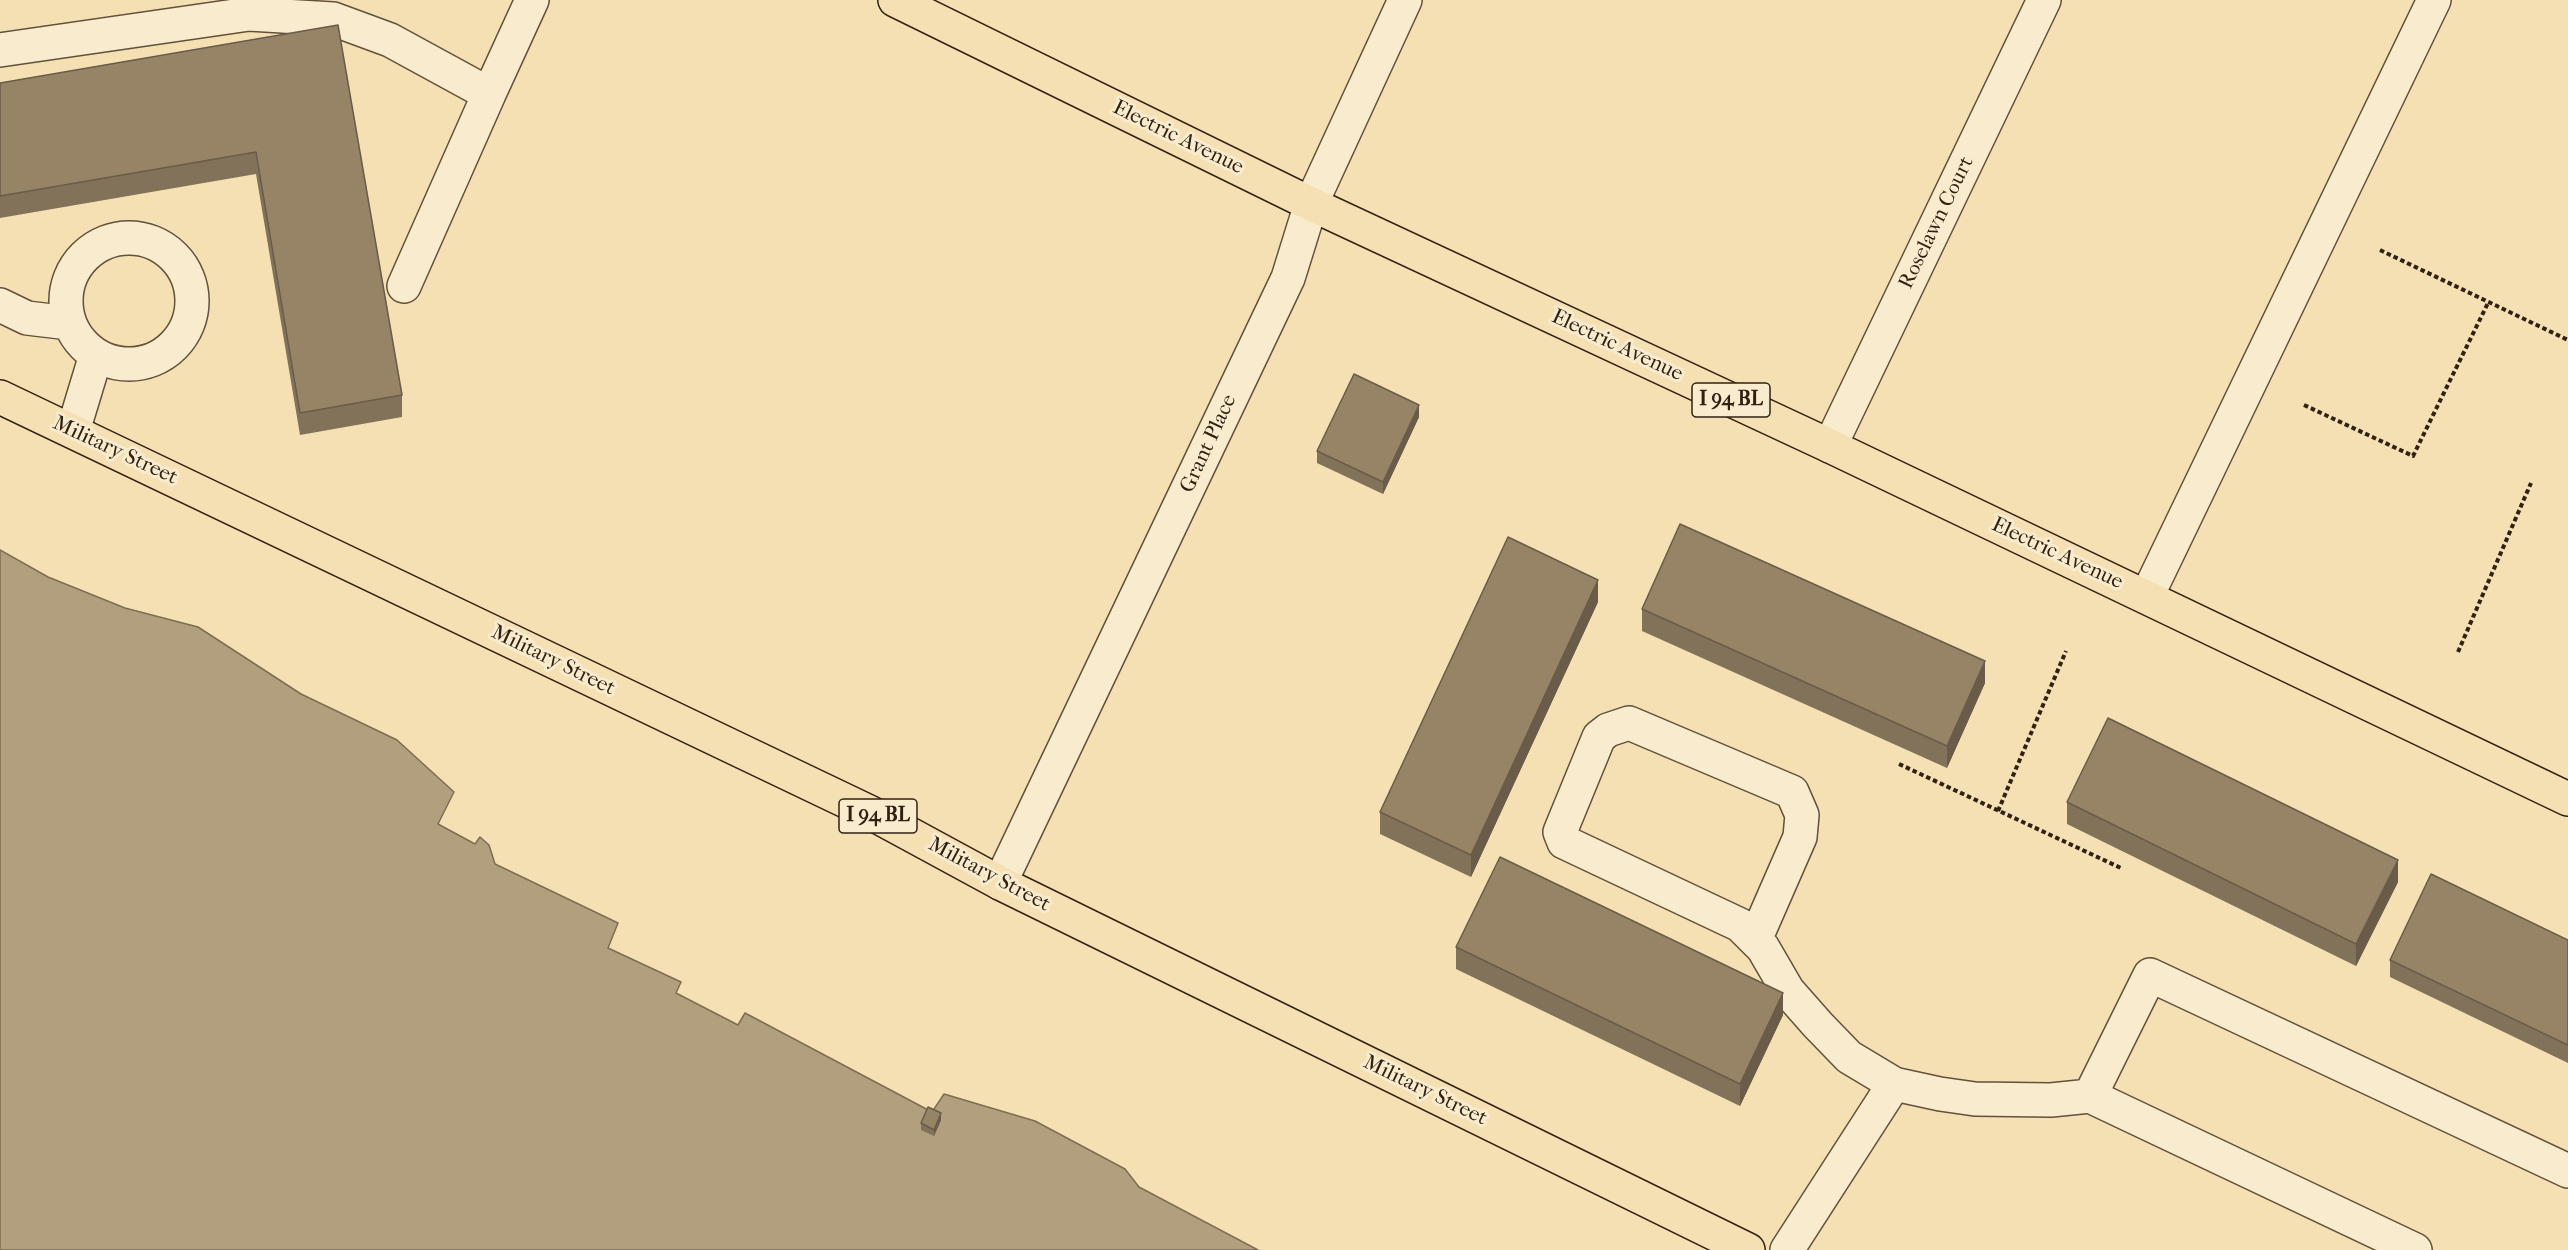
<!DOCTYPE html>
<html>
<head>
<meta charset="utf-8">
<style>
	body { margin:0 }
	canvas { display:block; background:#f5e0b4 }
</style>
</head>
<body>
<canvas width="2568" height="1250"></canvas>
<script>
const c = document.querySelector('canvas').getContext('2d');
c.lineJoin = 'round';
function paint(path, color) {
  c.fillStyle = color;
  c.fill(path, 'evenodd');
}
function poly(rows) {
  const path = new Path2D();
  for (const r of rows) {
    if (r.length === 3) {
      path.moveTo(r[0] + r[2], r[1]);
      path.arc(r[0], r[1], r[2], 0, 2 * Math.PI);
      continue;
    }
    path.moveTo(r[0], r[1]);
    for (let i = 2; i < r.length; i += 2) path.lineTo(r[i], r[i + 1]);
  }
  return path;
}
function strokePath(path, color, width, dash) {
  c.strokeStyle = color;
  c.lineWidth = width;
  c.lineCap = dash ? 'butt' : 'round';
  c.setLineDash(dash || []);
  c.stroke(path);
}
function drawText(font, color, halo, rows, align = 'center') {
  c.font = font + ' "IM FELL French Canon",serif';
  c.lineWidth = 6;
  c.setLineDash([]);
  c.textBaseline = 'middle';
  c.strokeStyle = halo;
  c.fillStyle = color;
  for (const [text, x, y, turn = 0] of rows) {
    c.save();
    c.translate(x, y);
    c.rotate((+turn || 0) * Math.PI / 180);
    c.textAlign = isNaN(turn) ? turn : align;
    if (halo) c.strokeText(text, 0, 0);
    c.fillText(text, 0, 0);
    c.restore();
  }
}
const water = poly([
	[0,550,48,577,125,608,198,627,301,694,397,740,454,792,438,824,475,844,480,837,489,845,495,864,618,923,608,948,681,982,676,993,738,1025,745,1013,932,1112,944,1094,1035,1121,1125,1169,1139,1187,1258,1250,0,1250,0,550]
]);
paint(water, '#b29f7d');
strokePath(water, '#7e6d53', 1.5);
const minor = poly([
	[0,50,249,14,333,19,390,40,489,94,532,0],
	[129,301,63],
	[404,286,489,94],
	[0,305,27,318,69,323],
	[73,431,96,355],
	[1830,446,2044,0],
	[2147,596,2434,0],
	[1000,883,1288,278,1311,204,1405,0],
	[1755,940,1800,837,1802,815,1792,792,1629,723,1608,730,1599,737,1560,832,1564,842,1740,925,1763,948,1788,991,1818,1025,1849,1057,1894,1084],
	[1787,1250,1894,1084,1940,1094,1975,1099,2051,1100,2090,1096],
	[2415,1250,2090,1096,2150,975,2568,1171]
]);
const major = poly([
	[895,0,1311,204,1830,446,2568,799],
	[0,397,871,813,1000,883,1748,1250]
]);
strokePath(minor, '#62513b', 36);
strokePath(major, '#312113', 36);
strokePath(poly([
	[2380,250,2568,340],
	[2304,405,2413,456,2488,303],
	[2458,652,2531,483],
	[1899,764,2123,869],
	[1998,811,2066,651]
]), '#312113', 4, [4.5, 3]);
strokePath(minor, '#f8ebce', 33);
strokePath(major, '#f5e0b4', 33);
paint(poly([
	[338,25,402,395,402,417,300,435,256,174,0,218,0,83],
	[1419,417,1383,494,1317,463,1317,451],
	[1598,602,1471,877,1380,834,1380,812],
	[1642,609,1985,683,1947,768,1642,631],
	[2067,802,2398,882,2356,966,2067,824],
	[2568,940,2568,1063,2390,977,2390,960],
	[1456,947,1783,1015,1740,1106,1456,969],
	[941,1120,934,1136,921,1130,921,1123]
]), '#827259');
paint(poly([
	[1419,405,1419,417,1383,494,1383,482],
	[1598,580,1598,602,1471,877,1471,855],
	[1985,661,1985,683,1947,768,1947,746],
	[2398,860,2398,882,2356,966,2356,944],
	[1783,993,1783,1015,1740,1106,1740,1084],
	[941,1113,941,1120,934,1136,934,1130]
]), '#6a5c48');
const building = poly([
	[338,25,402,395,300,413,256,152,0,196,0,83,338,25],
	[1354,374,1419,405,1383,482,1317,451,1354,374],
	[1680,524,1985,661,1947,746,1642,609,1680,524],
	[1508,537,1598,580,1471,855,1380,812,1508,537],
	[2108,718,2398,860,2356,944,2067,802,2108,718],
	[1500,857,1783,993,1740,1084,1456,947,1500,857],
	[2431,874,2568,940,2568,1045,2390,960,2431,874],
	[928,1107,941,1113,934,1130,921,1123,928,1107]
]);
paint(building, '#978467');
strokePath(building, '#6a5c48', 1.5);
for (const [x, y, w] of [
	[1731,400,78],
	[878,816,78]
]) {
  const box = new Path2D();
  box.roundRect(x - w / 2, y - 17, w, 34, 4.5);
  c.fillStyle = '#f8ebce';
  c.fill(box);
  strokePath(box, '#312113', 1.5);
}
drawText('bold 20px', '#312113', null, [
	["I 94 BL",1731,400],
	["I 94 BL",878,816]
]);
drawText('21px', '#312113', '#f8ebce', [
	["Electric Avenue",1178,138,26],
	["Roselawn Court",1937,223,-64],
	["Electric Avenue",1617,346,25],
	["Grant Place",1209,444,-65],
	["Military Street",115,451,25],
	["Electric Avenue",2057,554,25],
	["Military Street",553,661,26],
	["Military Street",989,875,28],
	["Military Street",1425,1091,26]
]);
</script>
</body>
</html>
